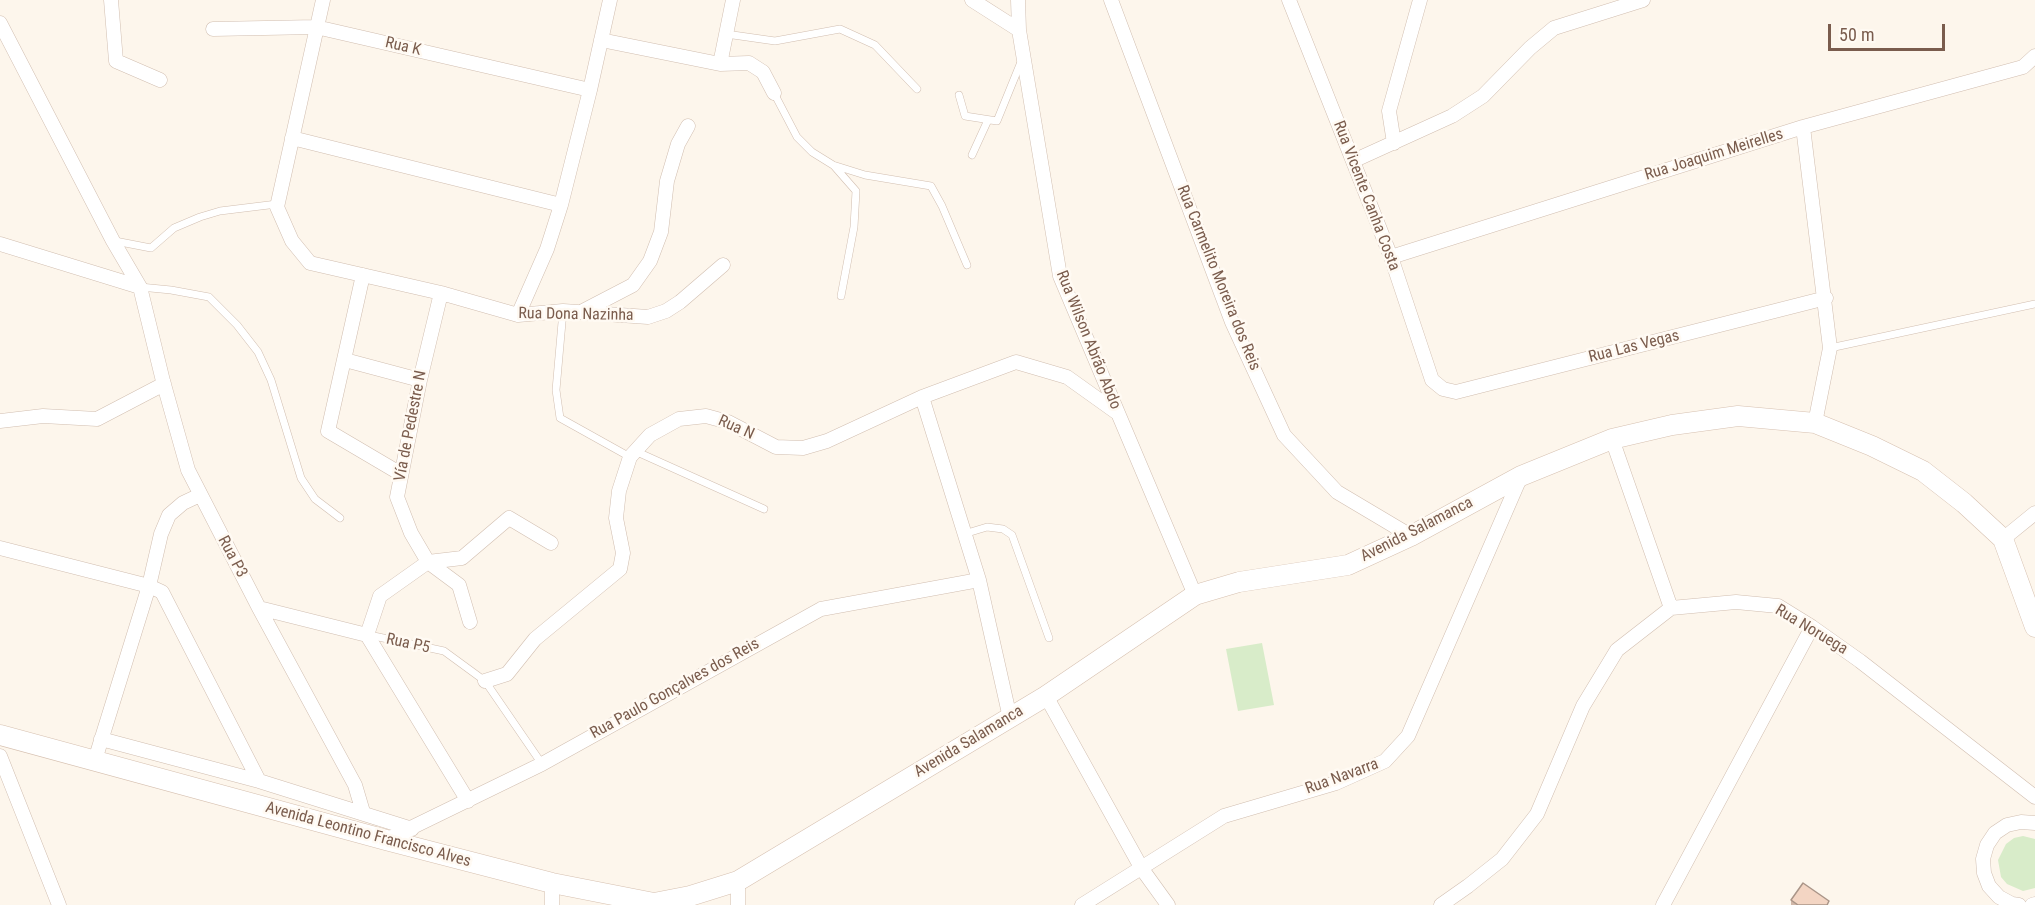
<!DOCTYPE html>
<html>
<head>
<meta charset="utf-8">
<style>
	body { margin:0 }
	#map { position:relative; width:2035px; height:905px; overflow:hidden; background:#fdf6ec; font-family:"Roboto Condensed",sans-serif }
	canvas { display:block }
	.scale { position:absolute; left:1828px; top:24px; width:117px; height:27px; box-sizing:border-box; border:3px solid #7a5c4d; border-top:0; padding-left:8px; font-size:18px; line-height:21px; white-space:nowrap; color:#7a5c4d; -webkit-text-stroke:4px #fffaf3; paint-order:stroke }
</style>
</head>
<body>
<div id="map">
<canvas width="2035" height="905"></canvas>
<div class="scale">50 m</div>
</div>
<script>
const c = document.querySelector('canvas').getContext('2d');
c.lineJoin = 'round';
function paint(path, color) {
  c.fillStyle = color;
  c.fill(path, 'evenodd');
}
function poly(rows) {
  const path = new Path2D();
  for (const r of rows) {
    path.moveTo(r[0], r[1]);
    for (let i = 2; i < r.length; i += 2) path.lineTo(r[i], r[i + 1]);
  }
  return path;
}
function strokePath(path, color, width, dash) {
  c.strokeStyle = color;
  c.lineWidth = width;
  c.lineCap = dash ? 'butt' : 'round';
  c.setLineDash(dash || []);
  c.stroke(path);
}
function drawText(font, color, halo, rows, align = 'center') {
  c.font = font + ' "Roboto Condensed",sans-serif';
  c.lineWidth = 5;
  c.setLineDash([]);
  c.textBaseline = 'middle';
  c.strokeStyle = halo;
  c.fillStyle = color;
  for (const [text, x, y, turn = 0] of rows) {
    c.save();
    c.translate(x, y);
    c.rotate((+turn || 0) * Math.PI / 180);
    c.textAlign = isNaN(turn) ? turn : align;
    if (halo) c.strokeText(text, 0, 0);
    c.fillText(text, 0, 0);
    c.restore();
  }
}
paint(poly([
	[1262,643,1274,705,1238,711,1226,649],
	[2023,836,2035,839,2035,888,2023,891,2007,884,2001,877,1998,860,2006,844,2014,838]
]), '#d8ecc9');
const lane = poly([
	[726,34,775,41,840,29,875,45,917,89],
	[774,93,797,137,812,152,833,165,865,175,931,186,942,206,967,265],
	[959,95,965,116,997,121,1021,62],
	[972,155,988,120],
	[835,167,856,191,854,227,841,296],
	[115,241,151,248,174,228,200,217,220,211,277,204],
	[140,287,171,290,209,297,237,325,258,352,271,380,301,478,315,499,340,518],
	[563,311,556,390,560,418,630,457],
	[1830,348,2035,304],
	[635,451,764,509],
	[964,534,987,527,1003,529,1012,535,1049,638],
	[369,635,444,651,485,681,542,764]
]);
const street = poly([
	[111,0,116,61,160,80],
	[323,0,277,207,292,241,310,263,441,293,518,315,563,311,648,317,666,311,680,302,723,265],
	[972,0,1019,30],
	[1018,0,1019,30,1060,276,1195,595],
	[1111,0,1232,322,1284,435,1337,492,1411,536],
	[1289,0,1391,257,1432,380,1443,389,1456,392,1826,298],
	[0,23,113,241,140,287,163,381,188,470,259,608,355,785,363,812],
	[213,29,316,27,590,90],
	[601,40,720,64,749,63,763,72,774,93],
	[720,64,733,0],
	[1803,127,1830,348,1815,423],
	[292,138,561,205],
	[1394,143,1389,111,1420,0],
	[1353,161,1452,116,1483,96,1530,48,1554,28,1643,0],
	[0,244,140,287],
	[1391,257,1803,127,2023,67,2035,56],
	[363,275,328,431,401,474],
	[583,311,633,285,650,261,661,232,667,181,678,144,688,126],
	[518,315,547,249,561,205,590,90,610,0],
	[345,360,420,380],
	[922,397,979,580,1010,718],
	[0,421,43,416,97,419,164,384],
	[1612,439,1671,608],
	[2003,539,2035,513],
	[0,548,149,586,162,592,259,781],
	[259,608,367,635],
	[470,622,459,585,428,562,462,558,509,518,551,543],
	[367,635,380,596,428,562,411,533,397,497,420,380,441,293],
	[367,635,468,801],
	[485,681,507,674,535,639,620,569,623,553,616,518,619,491,630,457,650,435,679,419,706,416,728,422,776,447,803,448,827,441,922,397,1016,362,1067,377,1116,412],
	[1046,696,1142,869,1168,905],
	[101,739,259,781,412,829],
	[0,756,59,905],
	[95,760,149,586,161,534,169,515,183,503,200,495],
	[386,840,542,764,821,609,979,580],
	[738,881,738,905],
	[552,883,552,905],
	[1082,905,1224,816,1336,783,1385,761,1408,736,1521,476],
	[1441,905,1468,886,1502,859,1537,814,1583,706,1617,650,1671,608,1736,602,1778,606,1812,627,1860,661,2035,797],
	[1663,905,1812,627],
	[2019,905,2012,904,1999,897,1989,886,1984,873,1983,859,1987,845,1995,833,2007,825,2021,822,2035,823],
	[2032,905,2035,904]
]);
const secondary = poly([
	[0,735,386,840,552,883,654,903,690,896,738,881,1046,696,1195,595,1239,582,1348,565,1411,536,1521,476,1612,439,1672,425,1738,416,1815,423,1872,446,1923,471,1964,503,2003,539,2035,627]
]);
strokePath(lane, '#d1beb0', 8);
strokePath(street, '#d1beb0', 15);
strokePath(secondary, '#d6c0b0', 21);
strokePath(lane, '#fff', 7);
strokePath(street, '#fff', 14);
strokePath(secondary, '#fff', 20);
paint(poly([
	[1791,900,1829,905,1791,905]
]), '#d1b7a8');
const building = poly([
	[1803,883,1829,901,1827,905,1798,905,1791,900,1803,883]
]);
paint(building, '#f3d5c3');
strokePath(building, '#aa9588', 1.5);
drawText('16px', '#7a5c4d', '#fffaf3', [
	["Rua K",403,47,13],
	["Rua Joaquim Meirelles",1714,155,-17],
	["Rua Vicente Canha Costa",1366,196,69],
	["Rua Carmelito Moreira dos Reis",1218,278,68],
	["Rua Dona Nazinha",576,315,1],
	["Rua Wilson Abrão Abdo",1088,340,68],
	["Rua Las Vegas",1634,347,-14],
	["Vía de Pedestre N",411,426,-79],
	["Rua N",736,428,24],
	["Avenida Salamanca",1417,530,-27],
	["Rua P3",232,557,62],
	["Rua Noruega",1811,630,31],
	["Rua P5",408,644,12],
	["Rua Paulo Gonçalves dos Reis",675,689,-29],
	["Avenida Salamanca",969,742,-31],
	["Rua Navarra",1342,777,-20],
	["Avenida Leontino Francisco Alves",368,835,15]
]);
</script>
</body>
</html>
